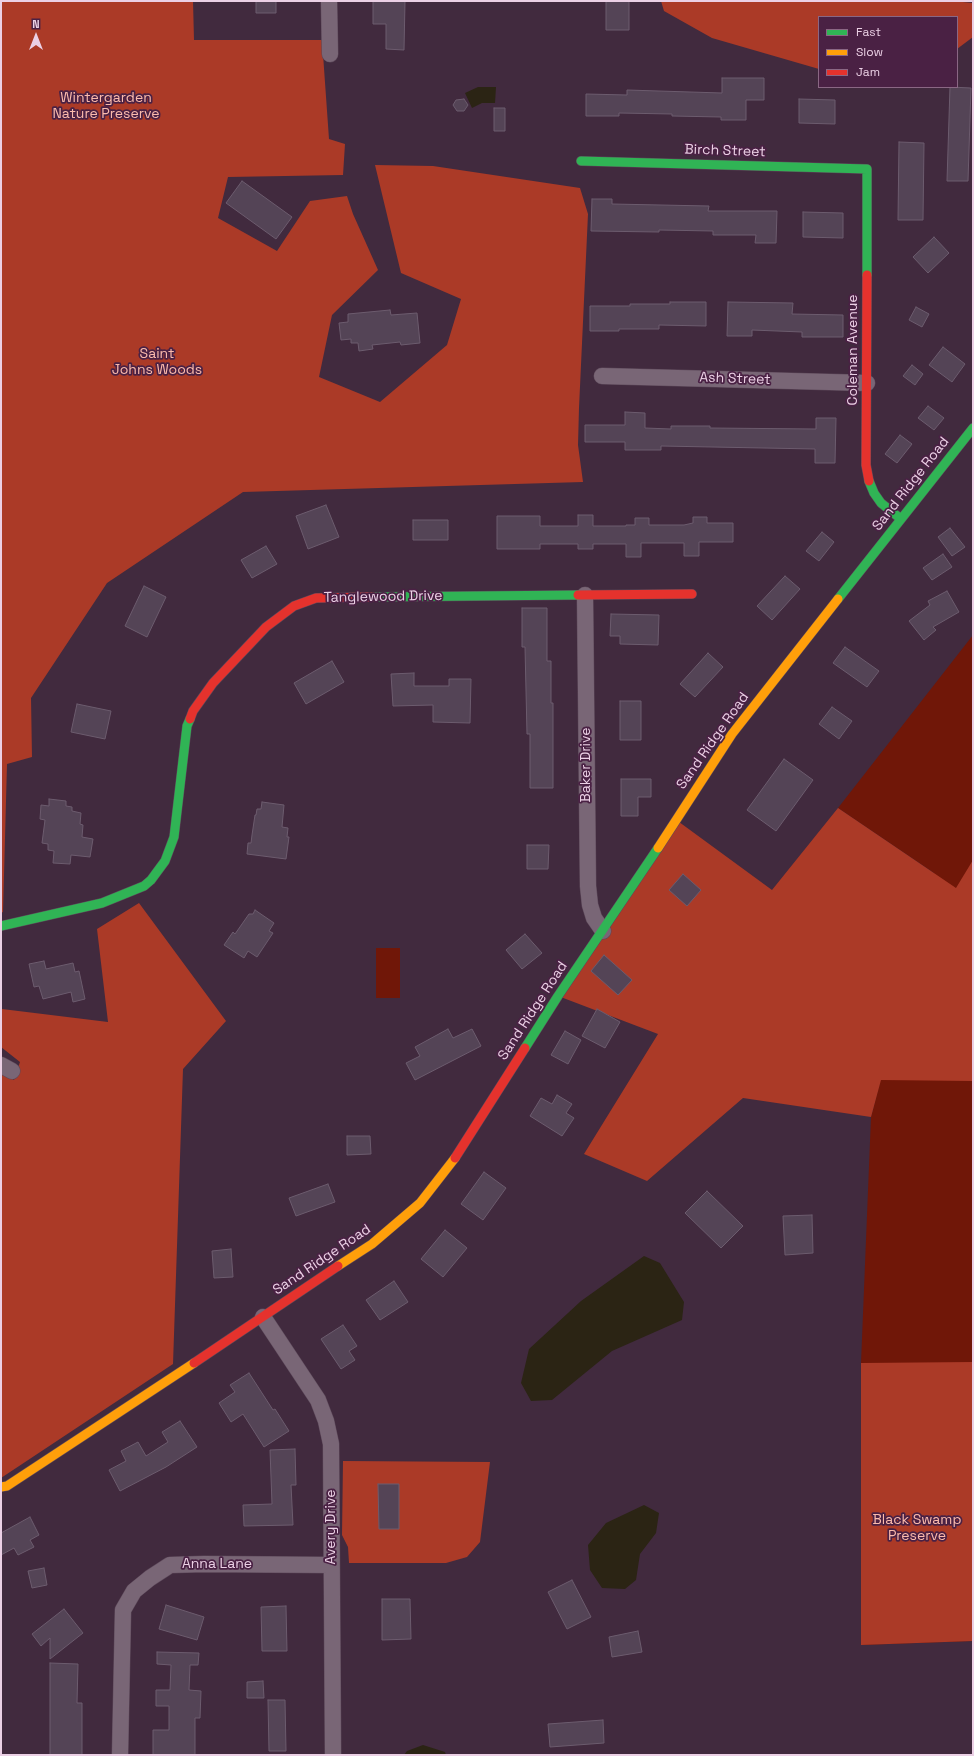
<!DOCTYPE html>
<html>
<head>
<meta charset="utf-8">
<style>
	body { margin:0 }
	#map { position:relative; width:974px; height:1756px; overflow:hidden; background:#412a3e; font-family:"Space Grotesk",sans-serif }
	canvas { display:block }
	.frame { position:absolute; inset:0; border:2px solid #ebd0e5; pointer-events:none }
	.legend { position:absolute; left:818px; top:16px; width:140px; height:72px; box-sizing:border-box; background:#4a2144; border:1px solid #8a6784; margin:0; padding:5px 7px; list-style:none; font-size:12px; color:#ebd0e5 }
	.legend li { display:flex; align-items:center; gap:8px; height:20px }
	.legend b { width:20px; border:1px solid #8a6784 }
	.north { position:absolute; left:16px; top:16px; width:40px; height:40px; -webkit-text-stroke:3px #4a2144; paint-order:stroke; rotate:0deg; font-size:11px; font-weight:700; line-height:16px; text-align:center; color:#ebd0e5 }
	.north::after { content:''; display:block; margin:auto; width:14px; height:18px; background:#ebd0e5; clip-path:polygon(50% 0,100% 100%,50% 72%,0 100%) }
</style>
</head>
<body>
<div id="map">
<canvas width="974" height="1756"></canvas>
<div class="frame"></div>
<ul class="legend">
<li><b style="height:5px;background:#30b455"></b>Fast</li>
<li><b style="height:5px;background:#ff9f0a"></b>Slow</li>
<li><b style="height:5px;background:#e5322d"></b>Jam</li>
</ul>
<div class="north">N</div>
</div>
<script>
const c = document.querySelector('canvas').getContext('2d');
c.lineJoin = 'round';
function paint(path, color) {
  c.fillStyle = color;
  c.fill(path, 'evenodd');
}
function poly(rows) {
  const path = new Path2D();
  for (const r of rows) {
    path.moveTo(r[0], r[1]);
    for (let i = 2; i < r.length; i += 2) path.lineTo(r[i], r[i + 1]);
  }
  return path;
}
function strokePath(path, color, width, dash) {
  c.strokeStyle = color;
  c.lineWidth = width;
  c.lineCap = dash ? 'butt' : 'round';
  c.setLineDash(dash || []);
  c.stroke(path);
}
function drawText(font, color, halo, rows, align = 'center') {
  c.font = font + ' "Space Grotesk",sans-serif';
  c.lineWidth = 3.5;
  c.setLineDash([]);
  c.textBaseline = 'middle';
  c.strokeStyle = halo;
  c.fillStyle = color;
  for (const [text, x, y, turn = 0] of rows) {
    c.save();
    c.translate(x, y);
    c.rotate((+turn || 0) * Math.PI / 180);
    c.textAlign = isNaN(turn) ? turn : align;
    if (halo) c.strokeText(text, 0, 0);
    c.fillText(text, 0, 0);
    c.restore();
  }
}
paint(poly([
	[973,635,973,1641,861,1645,861,1363,871,1117,934,873,838,808],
	[376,948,400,948,400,998,376,998]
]), '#701708');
paint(poly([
	[1,1,193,1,194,40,322,40,329,139,345,144,343,175,228,177,218,218,277,251,310,201,347,196,353,214,378,270,332,315,319,377,380,402,447,345,461,299,401,273,375,165,433,166,580,188,588,214,579,408,578,445,583,482,243,492,107,583,31,698,32,757,7,764,3,912,1,913],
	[661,1,952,1,973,3,973,37,957,49,957,17,819,17,819,69,712,38,664,11],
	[838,808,956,888,973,860,973,1081,881,1080,871,1117,743,1098,647,1181,584,1154,658,1034,558,996,675,819,772,890],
	[139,903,226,1021,183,1069,173,1364,1,1478,1,1071,14,1080,20,1062,1,1047,1,1011,2,1009,108,1022,97,929],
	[973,1362,973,1641,861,1645,861,1363],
	[343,1461,490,1462,480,1542,467,1557,446,1563,349,1563,348,1547,342,1535]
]), '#ab3a27');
paint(poly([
	[478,87,496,87,495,103,482,103,472,108,465,93],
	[644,1256,660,1263,684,1302,682,1320,612,1351,552,1400,531,1401,521,1383,529,1349,581,1301],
	[644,1505,659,1513,656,1533,640,1554,636,1580,625,1589,602,1588,590,1570,588,1545,606,1523],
	[423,1745,445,1752,446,1755,404,1755,407,1751]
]), '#2b2414');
const building = poly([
	[256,1,276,1,276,13,256,13,256,1],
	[373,1,405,1,404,50,386,49,386,24,373,24,373,1],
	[606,1,629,1,629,30,606,30,606,1],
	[722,78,764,78,764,100,746,100,746,120,721,120,721,117,672,116,672,114,619,113,619,116,586,116,586,94,627,95,627,90,722,93,722,78],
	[950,87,971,88,968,181,947,181,950,87],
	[464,99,468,105,464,111,457,111,453,105,456,100,464,99],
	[799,99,835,100,835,124,799,123,799,99],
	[494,108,505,108,505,131,494,131,494,108],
	[899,142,924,143,923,220,898,220,899,142],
	[242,181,292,217,276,239,226,203,242,181],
	[592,199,612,199,612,204,709,206,708,211,777,211,776,243,755,243,756,235,713,235,713,231,659,230,659,232,591,231,592,199],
	[803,212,843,213,843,238,803,237,803,212],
	[934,237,949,253,928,273,913,257,934,237],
	[670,302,706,302,706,326,659,325,659,329,619,329,619,331,590,331,590,306,630,306,630,304,670,304,670,302],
	[728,302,793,303,792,314,843,315,843,337,802,337,802,332,752,330,752,336,727,336,728,302],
	[916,307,929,314,922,327,909,320,916,307],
	[390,310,391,315,417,313,420,343,401,345,400,342,372,345,373,349,359,351,358,343,351,343,351,339,341,340,339,323,348,322,348,314,390,310],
	[943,347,965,364,952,382,929,365,943,347],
	[912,365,923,374,915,385,903,376,912,365],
	[928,406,944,418,934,430,918,418,928,406],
	[625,412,645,413,645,428,671,429,671,426,710,426,710,428,816,429,816,418,836,418,835,463,815,463,815,449,661,446,661,450,625,450,625,442,585,442,585,425,625,425,625,412],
	[900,435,912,444,897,463,885,454,900,435],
	[326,505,339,537,308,549,296,516,326,505],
	[578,515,593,515,593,526,626,526,626,525,635,525,635,518,649,518,649,525,684,525,693,523,693,517,707,517,707,523,733,523,733,542,699,542,699,556,684,556,684,543,641,543,641,557,626,557,626,544,593,544,593,549,578,549,578,544,540,544,540,549,497,549,497,516,540,516,540,526,578,526,578,515],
	[413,520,448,520,448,540,413,540,413,520],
	[950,528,965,547,952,556,938,537,950,528],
	[822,532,834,542,819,561,806,551,822,532],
	[266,546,277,564,252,578,241,560,266,546],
	[943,554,952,567,932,580,923,568,943,554],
	[785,576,800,589,772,620,757,606,785,576],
	[144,586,166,597,147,637,125,626,144,586],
	[947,591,959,612,933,627,936,630,924,640,909,621,930,605,928,601,947,591],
	[522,608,547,608,547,661,551,661,551,703,553,703,553,788,530,788,530,734,527,734,525,647,522,647,522,608],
	[611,614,659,615,658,645,620,644,620,636,610,636,611,614],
	[845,647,879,671,867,687,833,663,845,647],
	[708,653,723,667,695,697,680,684,708,653],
	[332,661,344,682,306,704,294,683,332,661],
	[414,673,414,686,449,686,449,679,471,679,470,723,433,722,433,705,393,706,391,674,414,673],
	[620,701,641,701,641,740,620,740,620,701],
	[77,704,111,711,105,739,71,732,77,704],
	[832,707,852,721,839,739,819,724,832,707],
	[784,759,813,780,776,831,747,810,784,759],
	[621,779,651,779,651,797,638,797,638,816,621,816,621,779],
	[49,799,66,801,66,806,72,807,72,811,81,813,80,824,83,825,82,837,93,839,90,857,71,855,70,864,53,863,54,851,48,850,48,844,42,843,45,820,40,819,41,805,49,806,49,799],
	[262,802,284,805,282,827,288,828,287,837,289,837,286,859,247,854,248,843,251,843,252,835,255,815,256,815,257,809,261,809,262,802],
	[527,845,549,845,548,869,527,869,527,845],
	[683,874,701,890,687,906,669,890,683,874],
	[255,910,274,923,269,931,273,933,257,957,248,951,244,958,224,945,233,932,235,934,249,914,253,914,255,910],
	[525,934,542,953,522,969,506,950,525,934],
	[604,955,632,980,618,995,591,971,604,955],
	[44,961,46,969,73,963,75,972,79,971,85,999,73,1002,71,992,43,999,39,986,34,987,29,964,44,961],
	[597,1009,620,1022,605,1048,582,1036,597,1009],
	[448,1029,453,1038,472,1029,481,1046,415,1080,406,1063,420,1056,415,1047,448,1029],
	[565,1031,581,1040,568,1064,551,1055,565,1031],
	[557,1095,572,1104,566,1113,574,1118,562,1136,530,1116,541,1098,552,1104,557,1095],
	[347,1136,370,1136,371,1154,347,1155,347,1136],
	[484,1172,506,1188,483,1220,461,1204,484,1172],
	[328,1184,335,1202,296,1216,289,1198,328,1184],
	[707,1191,743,1226,721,1248,685,1213,707,1191],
	[812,1215,813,1253,785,1255,783,1216,812,1215],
	[445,1230,467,1248,443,1277,421,1259,445,1230],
	[231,1249,233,1277,214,1278,212,1251,231,1249],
	[394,1281,408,1302,380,1320,366,1300,394,1281],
	[343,1325,357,1346,349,1351,355,1360,341,1369,321,1339,343,1325],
	[249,1373,273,1410,275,1409,289,1431,264,1447,243,1414,231,1422,219,1403,235,1392,230,1385,249,1373],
	[180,1421,197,1447,166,1467,120,1491,109,1470,126,1461,121,1451,138,1442,146,1456,168,1442,162,1432,180,1421],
	[295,1449,296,1485,291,1485,293,1525,244,1526,243,1505,272,1504,270,1450,295,1449],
	[378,1484,399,1484,399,1529,379,1529,378,1484],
	[30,1517,39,1535,30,1540,34,1547,18,1555,14,1548,1,1555,1,1533,30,1517],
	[44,1568,47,1585,32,1588,28,1571,44,1568],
	[572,1580,591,1617,567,1629,548,1592,572,1580],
	[382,1599,410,1599,411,1639,382,1640,382,1599],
	[166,1605,204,1617,197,1640,159,1629,166,1605],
	[286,1606,287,1651,262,1651,261,1607,286,1606],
	[64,1609,83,1633,50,1659,50,1638,41,1646,32,1634,64,1609],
	[638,1631,642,1652,612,1657,609,1637,638,1631],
	[157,1652,199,1653,198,1665,190,1665,189,1690,201,1691,200,1718,195,1718,195,1755,153,1755,153,1730,169,1730,169,1706,156,1706,156,1690,170,1690,171,1665,157,1664,157,1652],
	[50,1663,78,1664,77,1703,82,1703,82,1755,50,1755,50,1663],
	[263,1681,264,1698,247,1698,247,1682,263,1681],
	[268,1700,285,1700,286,1751,269,1751,268,1700],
	[603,1720,604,1743,550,1747,548,1724,603,1720]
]);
paint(building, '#544456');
strokePath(building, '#6c5c6e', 1);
const street = poly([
	[329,1,330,54],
	[602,376,867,383],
	[585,595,588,886,590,905,594,918,603,931],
	[1,1065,12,1071],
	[263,1317,318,1400,326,1421,331,1444,333,1755],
	[120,1755,123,1610,134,1591,150,1578,170,1565,204,1564,331,1565]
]);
const fast = poly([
	[581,161,867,169,867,275],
	[869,481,874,493,881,503,901,519],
	[373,597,578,595],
	[838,599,973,428],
	[1,926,102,903,144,886,151,880,165,861,174,837,187,726,190,719],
	[525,1048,558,996,658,848]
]);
const slow = poly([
	[658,848,732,734,838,599],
	[338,1266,372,1244,420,1203,455,1158],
	[1,1487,7,1486,194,1363]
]);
const jam = poly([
	[867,275,866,465,869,481],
	[578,595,692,594],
	[190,719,193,711,213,683,266,627,294,606,316,598,373,597],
	[455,1158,525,1048],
	[194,1363,338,1266]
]);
strokePath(street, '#5d495a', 17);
strokePath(fast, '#5d495a', 10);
strokePath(slow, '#5d495a', 10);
strokePath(jam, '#5d495a', 10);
strokePath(street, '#796676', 16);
strokePath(fast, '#30b455', 9);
strokePath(slow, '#ff9f0a', 9);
strokePath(jam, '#e5322d', 9);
drawText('14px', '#fcbbac', '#4a2144', [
	["Wintergarden",106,98],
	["Nature Preserve",106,114],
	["Saint",157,354],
	["Johns Woods",157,370],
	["Black Swamp",917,1520],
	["Preserve",917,1536]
]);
drawText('14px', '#ebd0e5', '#4a2144', [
	["Birch Street",725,151,2],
	["Coleman Avenue",853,350,-90],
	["Ash Street",735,379,2],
	["Sand Ridge Road",911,484,-52],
	["Tanglewood Drive",383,597,-1],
	["Sand Ridge Road",713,741,-55],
	["Baker Drive",586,765,-90],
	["Sand Ridge Road",533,1011,-57],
	["Sand Ridge Road",322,1260,-34],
	["Avery Drive",331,1527,-90],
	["Anna Lane",217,1564]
]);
</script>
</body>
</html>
